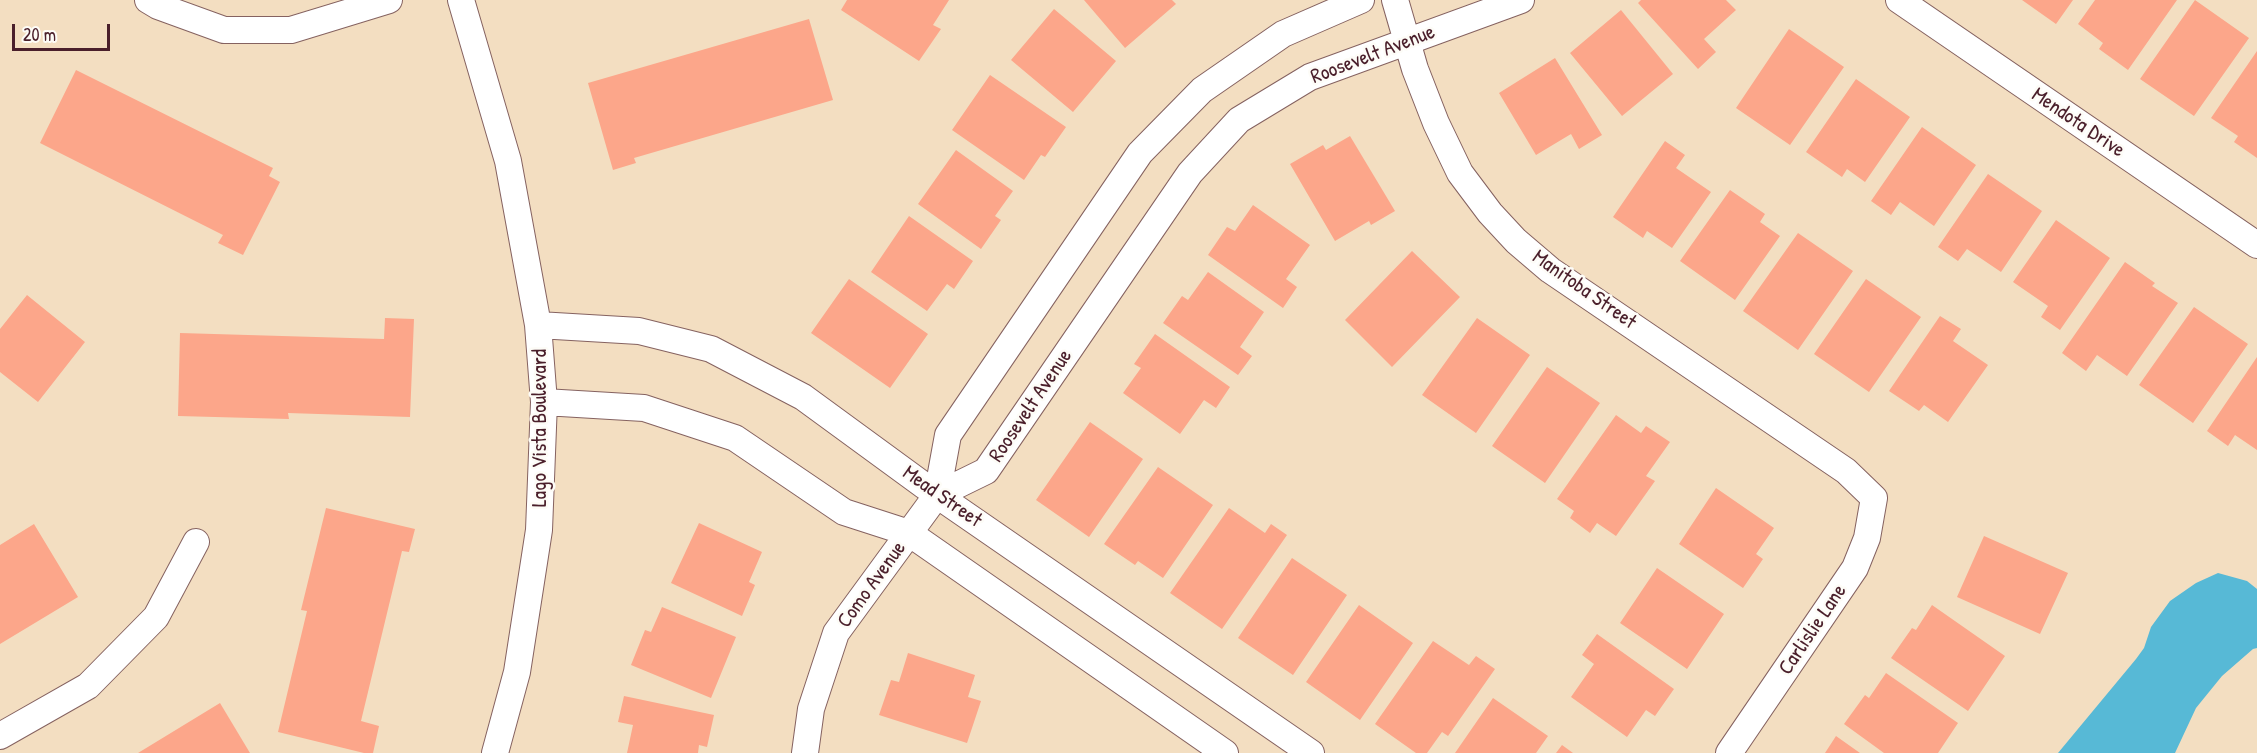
<!DOCTYPE html>
<html>
<head>
<meta charset="utf-8">
<style>
	body { margin:0 }
	#map { position:relative; width:2257px; height:753px; overflow:hidden; background:#f3dec1; font-family:"Patrick Hand",sans-serif }
	canvas { display:block }
	.scale { position:absolute; left:12px; top:24px; width:98px; height:27px; box-sizing:border-box; border:3px solid #4a1f2b; border-top:0; padding-left:8px; font-size:18px; line-height:21px; white-space:nowrap; color:#4a1f2b; -webkit-text-stroke:4px #fdfcf7; paint-order:stroke }
</style>
</head>
<body>
<div id="map">
<canvas width="2257" height="753"></canvas>
<div class="scale">20 m</div>
</div>
<script>
const c = document.querySelector('canvas').getContext('2d');
c.lineJoin = 'round';
function paint(path, color) {
  c.fillStyle = color;
  c.fill(path, 'evenodd');
}
function poly(rows) {
  const path = new Path2D();
  for (const r of rows) {
    path.moveTo(r[0], r[1]);
    for (let i = 2; i < r.length; i += 2) path.lineTo(r[i], r[i + 1]);
  }
  return path;
}
function strokePath(path, color, width, dash) {
  c.strokeStyle = color;
  c.lineWidth = width;
  c.lineCap = dash ? 'butt' : 'round';
  c.setLineDash(dash || []);
  c.stroke(path);
}
function drawText(font, color, halo, rows, align = 'center') {
  c.font = font + ' "Patrick Hand",sans-serif';
  c.lineWidth = 5;
  c.setLineDash([]);
  c.textBaseline = 'middle';
  c.strokeStyle = halo;
  c.fillStyle = color;
  for (const [text, x, y, turn = 0] of rows) {
    c.save();
    c.translate(x, y);
    c.rotate((+turn || 0) * Math.PI / 180);
    c.textAlign = isNaN(turn) ? turn : align;
    if (halo) c.strokeText(text, 0, 0);
    c.fillText(text, 0, 0);
    c.restore();
  }
}
paint(poly([
	[2218,573,2247,581,2257,589,2257,648,2253,649,2222,676,2196,708,2175,753,2058,753,2136,659,2144,648,2151,627,2170,601,2196,583]
]), '#57b9d6');
paint(poly([
	[847,0,949,0,933,25,941,29,919,61,841,10],
	[1084,0,1172,0,1176,4,1125,48],
	[1641,0,1726,0,1736,10,1704,39,1716,52,1698,69,1638,3],
	[2022,0,2073,0,2056,24],
	[2095,0,2177,0,2128,70,2099,49,2103,43,2078,24],
	[2195,0,2249,38,2194,116,2140,79],
	[1054,9,1116,61,1073,112,1011,60],
	[1621,10,1673,74,1622,116,1570,53],
	[809,19,833,100,634,158,636,163,613,170,588,83],
	[1789,29,1844,67,1790,145,1736,108],
	[2257,51,2257,158,2234,142,2238,136,2211,118],
	[1555,58,1602,135,1579,149,1571,134,1536,155,1499,93],
	[76,70,273,168,269,176,280,182,243,255,218,243,223,235,40,143],
	[990,75,1066,127,1045,157,1041,155,1024,180,952,130],
	[1856,79,1910,117,1865,182,1847,169,1842,177,1806,152],
	[1922,127,1976,165,1934,226,1900,202,1891,215,1871,201],
	[1350,136,1395,211,1371,225,1369,221,1335,241,1290,164,1323,145,1326,150],
	[1665,141,1685,155,1676,168,1711,192,1672,248,1647,231,1643,238,1613,217],
	[956,150,1013,191,995,216,1001,220,981,249,918,204],
	[1988,174,2042,211,2001,272,1967,249,1958,261,1938,247],
	[1730,190,1765,214,1760,222,1780,236,1735,300,1680,261],
	[1253,205,1310,245,1286,279,1297,287,1283,308,1208,255,1227,227,1235,231],
	[909,216,973,261,954,289,947,284,927,311,871,272],
	[2056,220,2110,258,2060,330,2041,317,2048,306,2013,282],
	[1798,233,1853,271,1798,350,1743,311],
	[1412,251,1460,297,1392,367,1345,320],
	[2125,262,2155,283,2152,286,2178,303,2127,376,2097,355,2086,371,2062,353],
	[1208,272,1264,312,1240,347,1252,356,1238,375,1163,323,1182,296,1188,300],
	[849,279,928,334,890,388,811,333],
	[1866,279,1921,317,1869,392,1814,354],
	[27,295,85,342,38,402,0,372,0,329],
	[2194,307,2248,344,2193,423,2139,385],
	[1940,316,1961,329,1953,341,1988,365,1948,422,1924,405,1919,411,1889,391],
	[385,318,414,319,410,417,288,413,289,419,178,416,180,333,384,339],
	[1477,318,1530,355,1476,433,1422,395],
	[1155,334,1230,387,1216,408,1204,400,1180,434,1123,393,1141,368,1134,364],
	[2257,357,2257,450,2235,435,2228,446,2207,431],
	[1547,367,1600,403,1545,483,1492,446],
	[1616,415,1641,433,1646,426,1670,442,1646,476,1655,481,1616,536,1597,523,1590,533,1570,518,1574,511,1557,499],
	[1090,422,1143,459,1089,537,1036,500],
	[1158,467,1213,505,1163,578,1138,561,1135,565,1104,544],
	[1716,488,1774,528,1756,554,1763,559,1743,588,1679,544],
	[326,508,415,529,409,552,402,551,361,721,379,726,373,753,364,753,278,732,307,611,301,610],
	[1229,508,1265,533,1271,524,1287,535,1222,629,1170,593],
	[699,523,762,552,749,582,755,585,742,616,671,583],
	[34,524,78,597,0,644,0,545],
	[1984,536,2068,573,2040,634,1957,597],
	[1292,558,1347,595,1293,675,1238,638],
	[1657,568,1724,614,1687,669,1620,623],
	[1359,605,1413,643,1360,720,1306,682],
	[1932,605,2005,656,1968,711,1891,658,1912,628,1916,630],
	[662,607,736,637,711,698,631,665,645,630,651,632],
	[1597,634,1674,689,1655,716,1646,710,1627,737,1571,697,1594,664,1582,655],
	[1433,641,1469,665,1476,656,1495,669,1448,736,1442,732,1427,753,1416,753,1375,724],
	[908,653,975,675,968,697,981,701,967,743,879,715,891,680,899,682],
	[1886,673,1958,723,1938,753,1884,753,1844,724,1865,695,1869,698],
	[624,696,714,715,707,747,699,745,698,753,627,753,633,725,618,722],
	[1493,698,1548,736,1536,753,1455,753],
	[220,703,250,753,138,753],
	[1836,736,1860,753,1825,753],
	[1562,745,1573,753,1556,753]
]), '#fca68a');
const minor = poly([
	[148,0,158,6,224,30,291,30,389,0],
	[461,0,508,161,538,325,544,402,539,530,517,672,495,753],
	[1395,0,1415,69,1436,123,1460,173,1490,213,1516,241,1550,270,1846,471,1874,498,1867,538,1855,568,1729,753],
	[1899,0,2257,245],
	[538,325,639,331,711,349,803,397,937,495,1311,753],
	[544,402,644,408,735,438,844,512,909,533,1225,753],
	[937,495,986,471,1190,173,1239,120,1310,77,1521,0],
	[0,736,88,686,156,617,196,542],
	[805,753,811,709,836,633,937,495,948,435,1140,153,1202,90,1283,34,1361,0]
]);
strokePath(minor, '#856260', 28);
strokePath(minor, '#fff', 26);
drawText('21px', '#4a1f2b', '#fdfcf7', [
	["Roosevelt Avenue",1373,55,-21],
	["Mendota Drive",2078,123,34],
	["Manitoba Street",1584,290,35],
	["Roosevelt Avenue",1031,406,-56],
	["Lago Vista Boulevard",540,428,-90],
	["Mead Street",942,497,35],
	["Como Avenue",872,585,-54],
	["Carlislie Lane",1813,630,-56]
]);
</script>
</body>
</html>
